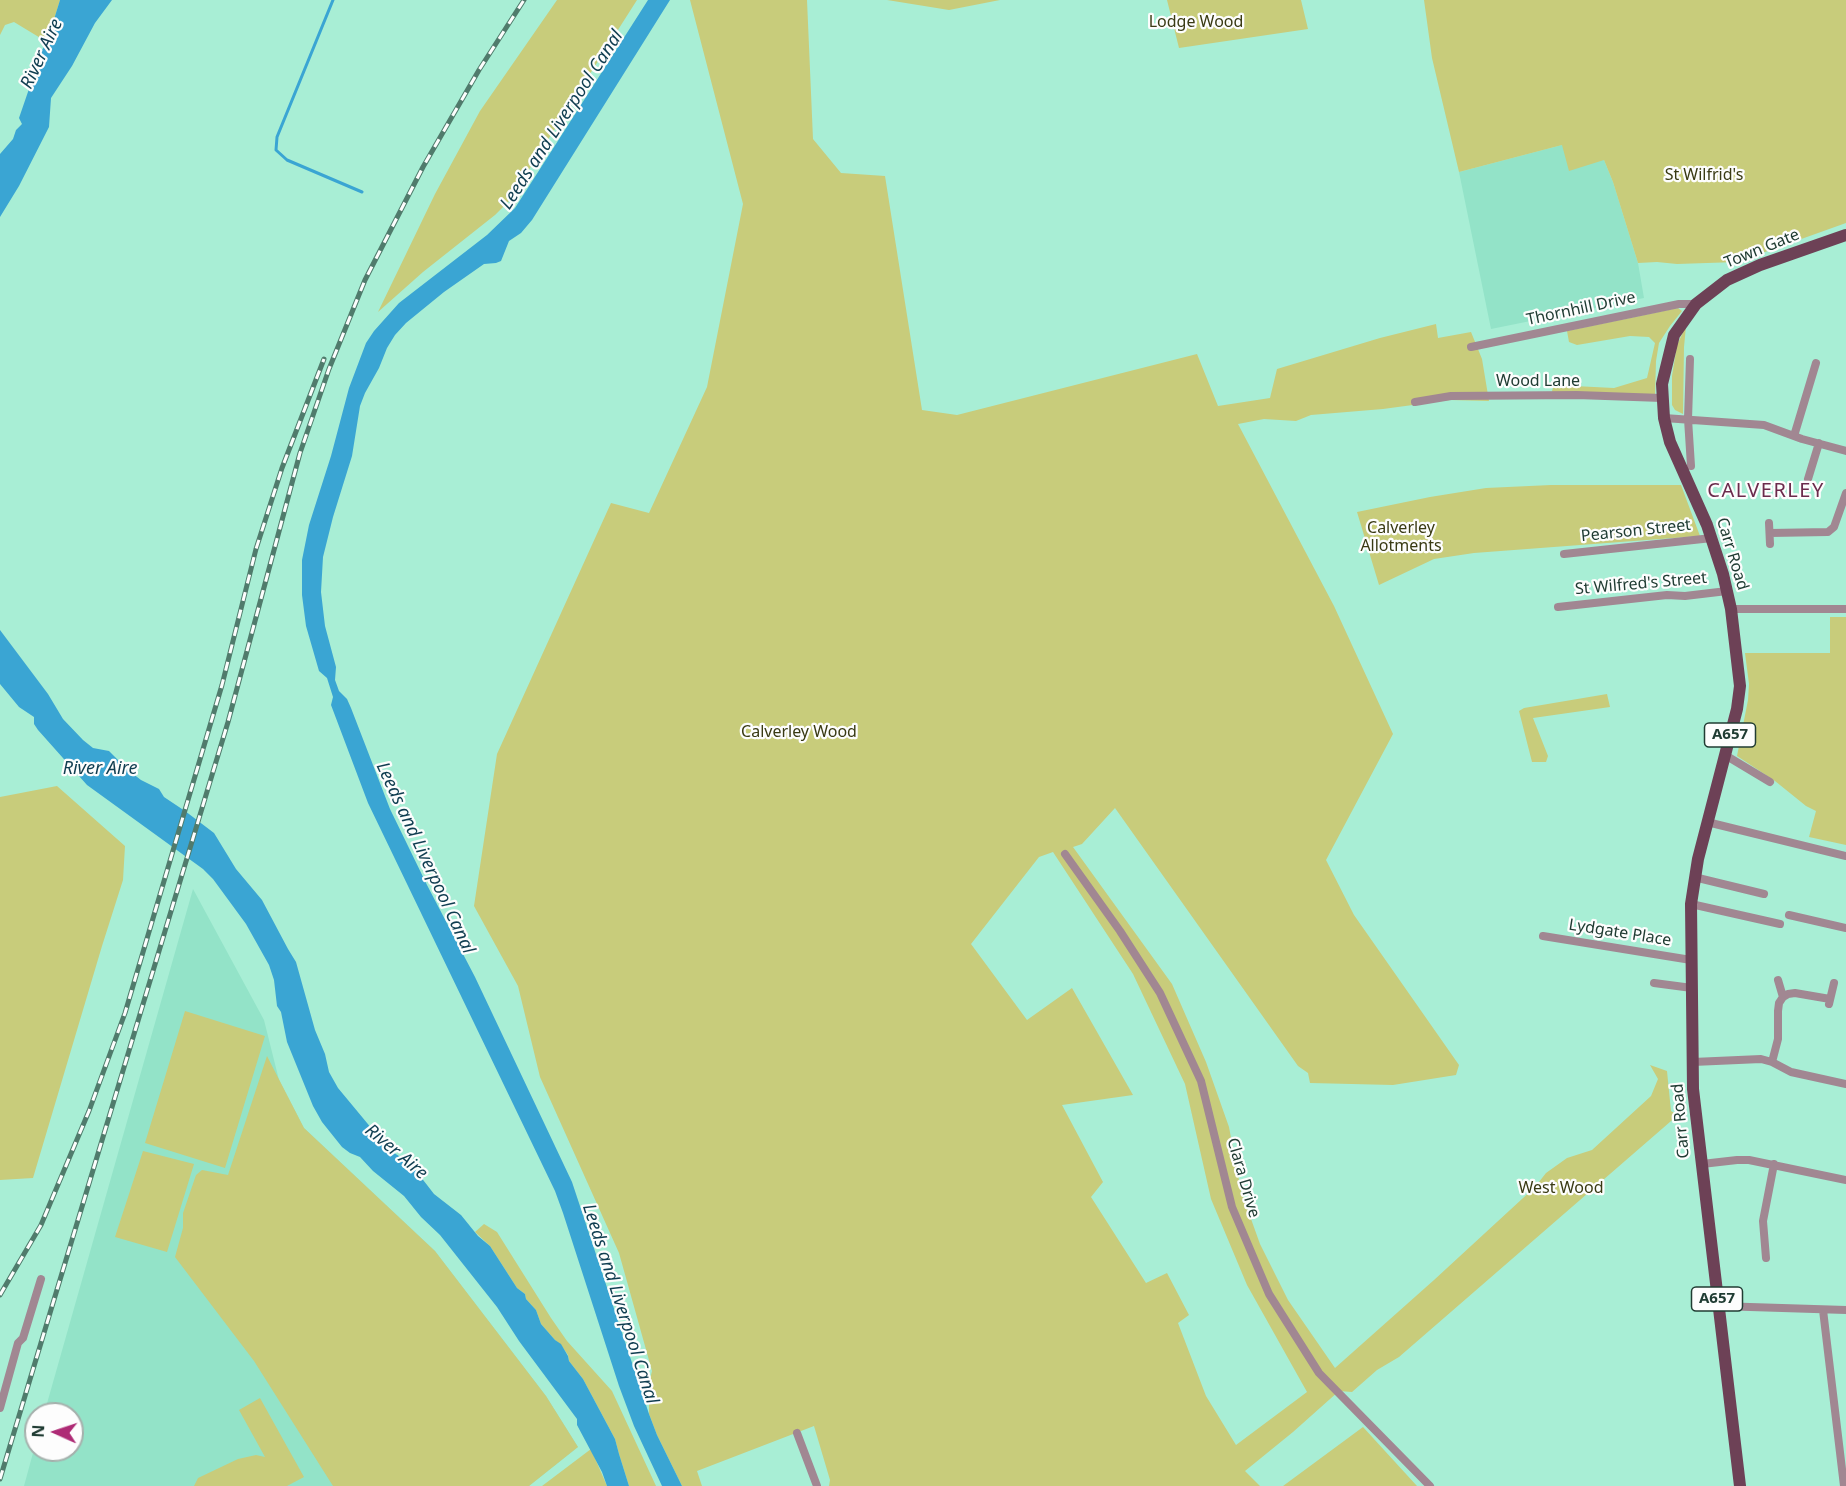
<!DOCTYPE html>
<html>
<head>
<meta charset="utf-8">
<style>
	body { margin:0 }
	#map { position:relative; width:1846px; height:1486px; overflow:hidden; background:#a8eed5; font-family:"Noto Sans",sans-serif }
	canvas { display:block }
	.north { position:absolute; left:24px; top:1402px; width:60px; height:60px; box-sizing:border-box; background:#fdfdfd; border:2px solid #a5b0ac; border-radius:50%; rotate:273deg; font-size:16px; font-weight:700; line-height:24px; text-align:center; color:#203c33 }
	.north::after { content:''; display:block; margin:auto; width:21px; height:27px; background:#ae2b75; clip-path:polygon(50% 0,100% 100%,50% 72%,0 100%) }
</style>
</head>
<body>
<div id="map">
<canvas width="1846" height="1486"></canvas>
<div class="north">N</div>
</div>
<script>
const c = document.querySelector('canvas').getContext('2d');
c.lineJoin = 'round';
function paint(path, color) {
  c.fillStyle = color;
  c.fill(path, 'evenodd');
}
function poly(rows) {
  const path = new Path2D();
  for (const r of rows) {
    path.moveTo(r[0], r[1]);
    for (let i = 2; i < r.length; i += 2) path.lineTo(r[i], r[i + 1]);
  }
  return path;
}
function strokePath(path, color, width, dash) {
  c.strokeStyle = color;
  c.lineWidth = width;
  c.lineCap = dash ? 'butt' : 'round';
  c.setLineDash(dash || []);
  c.stroke(path);
}
function drawText(font, color, halo, rows, align = 'center') {
  c.font = font + ' "Noto Sans",sans-serif';
  c.lineWidth = 4.5;
  c.setLineDash([]);
  c.textBaseline = 'middle';
  c.strokeStyle = halo;
  c.fillStyle = color;
  for (const [text, x, y, turn = 0] of rows) {
    c.save();
    c.translate(x, y);
    c.rotate((+turn || 0) * Math.PI / 180);
    c.textAlign = isNaN(turn) ? turn : align;
    if (halo) c.strokeText(text, 0, 0);
    c.fillText(text, 0, 0);
    c.restore();
  }
}
paint(poly([
	[1562,145,1604,160,1613,182,1638,263,1644,298,1491,329,1459,172],
	[193,889,264,1020,279,1080,304,1128,435,1251,546,1396,578,1447,529,1486,24,1486,36,1442,36,1450,72,1450,72,1414,44,1414]
]), '#93e3c8');
paint(poly([
	[0,0,60,0,47,42,14,22,5,25,0,35],
	[557,0,637,0,509,201,495,215,423,272,378,312,435,194,480,111],
	[690,0,807,0,813,139,841,173,885,176,922,410,957,415,1197,354,1218,406,1270,398,1277,369,1380,338,1436,324,1438,338,1471,332,1482,359,1489,401,1450,400,1383,409,1311,415,1296,421,1264,419,1238,424,1334,606,1393,734,1326,860,1354,915,1459,1065,1456,1075,1393,1085,1310,1083,1308,1073,1298,1066,1115,808,1082,844,1073,847,1172,984,1206,1062,1229,1127,1241,1191,1260,1244,1288,1300,1335,1368,1434,1280,1535,1187,1546,1173,1567,1158,1592,1150,1651,1096,1658,1079,1650,1065,1667,1071,1671,1111,1678,1115,1399,1357,1377,1370,1352,1392,1339,1391,1293,1432,1245,1471,1260,1486,829,1486,830,1480,814,1426,697,1471,702,1486,682,1486,657,1435,649,1414,649,1383,652,1371,619,1253,540,1077,518,986,474,906,497,754,611,503,649,513,707,387,743,204],
	[1053,852,1133,974,1185,1084,1211,1199,1247,1285,1307,1392,1236,1445,1206,1396,1178,1323,1189,1315,1167,1273,1146,1283,1091,1197,1103,1182,1062,1105,1133,1095,1072,988,1027,1020,971,944,1039,857],
	[887,0,1000,0,949,10],
	[1167,0,1301,0,1308,29,1179,48],
	[1424,0,1846,0,1846,223,1737,262,1677,264,1657,262,1638,263,1613,182,1604,160,1569,171,1562,145,1459,172,1432,58],
	[1678,308,1682,311,1670,326,1659,343,1656,361,1655,396,1553,393,1552,391,1554,385,1614,388,1647,378,1655,343,1649,337,1630,336,1577,345,1569,342,1567,331],
	[1686,326,1684,347,1683,414,1675,410,1672,405,1672,376,1677,345],
	[1551,485,1681,485,1700,536,1474,553,1434,559,1379,585,1357,512,1430,497,1486,488],
	[1830,617,1846,617,1846,845,1809,837,1816,811,1806,806,1775,781,1737,756,1748,700,1749,684,1745,653,1830,653],
	[1607,694,1610,707,1533,718,1548,756,1546,762,1532,762,1519,711,1524,708],
	[57,786,125,846,123,880,102,946,33,1178,0,1180,0,797],
	[185,1011,265,1036,225,1168,145,1143],
	[267,1056,304,1128,435,1251,546,1396,578,1447,529,1486,333,1486,254,1361,175,1257,183,1228,183,1213,196,1175,202,1170,228,1175],
	[143,1151,194,1164,167,1252,115,1237],
	[484,1224,497,1232,551,1318,567,1341,612,1391,656,1486,629,1486,619,1454,615,1439,583,1379,569,1361,568,1355,561,1345,555,1340,541,1324,536,1310,526,1299,525,1294,517,1288,490,1246,475,1232],
	[260,1398,304,1477,287,1486,194,1486,198,1478,238,1459,256,1455,265,1457,239,1410],
	[1363,1427,1417,1486,1283,1486],
	[591,1449,607,1486,542,1486]
]), '#c8cc7b');
paint(poly([
	[60,0,112,0,95,23,72,66,51,98,49,127,19,186,0,217,0,154,13,139,16,130,22,124,19,118,30,86,39,66,36,60,47,42],
	[648,0,670,0,532,220,521,233,509,241,501,261,496,263,484,264,444,292,406,323,395,335,387,348,379,368,365,393,360,406,352,456,333,517,323,557,321,592,325,626,336,667,335,680,339,691,347,699,351,708,390,809,427,885,475,977,572,1182,649,1414,657,1435,682,1486,662,1486,634,1426,619,1386,563,1213,555,1191,368,803,331,705,333,697,327,678,319,671,306,626,302,595,302,560,309,525,331,456,349,388,366,343,374,331,399,303,487,235,515,208],
	[0,630,48,694,63,719,83,740,93,748,109,751,128,770,141,780,159,789,164,797,185,811,214,833,236,869,262,900,288,949,296,962,315,1030,325,1054,329,1072,338,1088,377,1135,378,1140,391,1151,410,1163,434,1194,461,1215,478,1236,490,1246,517,1288,525,1294,526,1299,536,1310,541,1324,555,1340,561,1344,568,1356,569,1361,583,1379,615,1439,619,1454,629,1486,607,1486,602,1472,577,1425,577,1419,519,1341,497,1307,440,1235,421,1217,404,1196,373,1171,360,1157,350,1153,342,1147,322,1122,313,1106,287,1042,281,1012,277,1006,274,980,269,965,246,924,213,879,203,869,87,785,38,730,34,724,34,717,19,707,0,684]
]), '#3aa5d3');
strokePath(poly([
	[333,0,277,137,276,150,287,160,362,192]
]), '#3aa5d3', 3);
strokePath(poly([
	[1471,347,1679,304,1696,304],
	[1690,359,1688,419,1691,466],
	[1415,402,1451,396,1577,395,1662,398],
	[1664,418,1764,425,1802,439,1846,451],
	[1794,436,1816,363],
	[1808,479,1819,443],
	[1769,523,1770,544],
	[1770,533,1828,532,1834,527,1846,493],
	[1564,554,1712,538],
	[1558,607,1667,595,1685,596,1727,591],
	[1731,609,1846,609],
	[1725,755,1770,782],
	[1707,822,1846,856],
	[1065,854,1120,931,1160,993,1201,1081,1232,1207,1269,1294,1319,1373,1430,1486],
	[1694,877,1764,894],
	[1691,904,1780,924],
	[1789,915,1846,928],
	[1543,936,1691,960],
	[1778,980,1783,997],
	[1654,983,1692,988],
	[1829,1004,1834,983],
	[1693,1062,1761,1059,1772,1062,1791,1072,1846,1084],
	[1772,1062,1778,1039,1778,1011,1779,1003,1783,997,1788,994,1795,993,1830,999],
	[1702,1164,1737,1160,1749,1160,1846,1180],
	[1766,1258,1763,1221,1774,1164],
	[1718,1306,1846,1310],
	[1823,1310,1844,1486],
	[0,1408,18,1343,23,1338,41,1279],
	[797,1433,817,1486]
]), '#a18792', 8);
strokePath(poly([
	[1740,1486,1693,1089,1691,904,1698,859,1737,709,1740,686,1731,609,1723,574,1707,525,1670,442,1664,418,1662,384,1674,335,1696,304,1727,280,1760,265,1846,235]
]), '#6d4156', 12);
const rail = poly([
	[0,1295,41,1225,89,1111,125,1013,222,685,256,549,282,468,324,359],
	[0,1479,228,722,300,453,329,369,365,280,423,167,479,70,524,0]
]);
strokePath(rail, '#507b6c', 5);
strokePath(rail, '#fdfdfd', 3, [9]);
for (const [x, y, w] of [
	[1730,735,51],
	[1717,1299,51]
]) {
  const box = new Path2D();
  box.roundRect(x - w / 2, y - 12, w, 24, 4.5);
  c.fillStyle = '#fdfdfd';
  c.fill(box);
  strokePath(box, '#203c33', 1.5);
}
drawText('bold 15px', '#203c33', null, [
	["A657",1730,735],
	["A657",1717,1299]
]);
drawText('16px', '#393a13', '#fdfdfd', [
	["Lodge Wood",1196,22],
	["St Wilfrid's",1704,175],
	["Calverley",1401,528],
	["Allotments",1401,546],
	["Calverley Wood",799,732],
	["West Wood",1561,1188]
]);
drawText('16px', '#203c33', '#fdfdfd', [
	["Town Gate",1762,249,-22],
	["Thornhill Drive",1581,309,-12],
	["Wood Lane",1538,381],
	["Pearson Street",1636,531,-6],
	["Carr Road",1732,554,73],
	["St Wilfred's Street",1641,584,-5],
	["Lydgate Place",1620,933,9],
	["Carr Road",1681,1121,-95],
	["Clara Drive",1243,1178,74]
]);
drawText('italic 18px', '#0f3d50', '#fdfdfd', [
	["River Aire",42,54,-65],
	["Leeds and Liverpool Canal",562,120,-57],
	["River Aire",100,769],
	["Leeds and Liverpool Canal",425,858,65],
	["River Aire",396,1152,40],
	["Leeds and Liverpool Canal",620,1304,72]
]);
c.letterSpacing = '1.5px';
drawText('20px', '#6b2b4c', '#fdfdfd', [
	["CALVERLEY",1766,491]
]);
c.letterSpacing = '0px';
</script>
</body>
</html>
